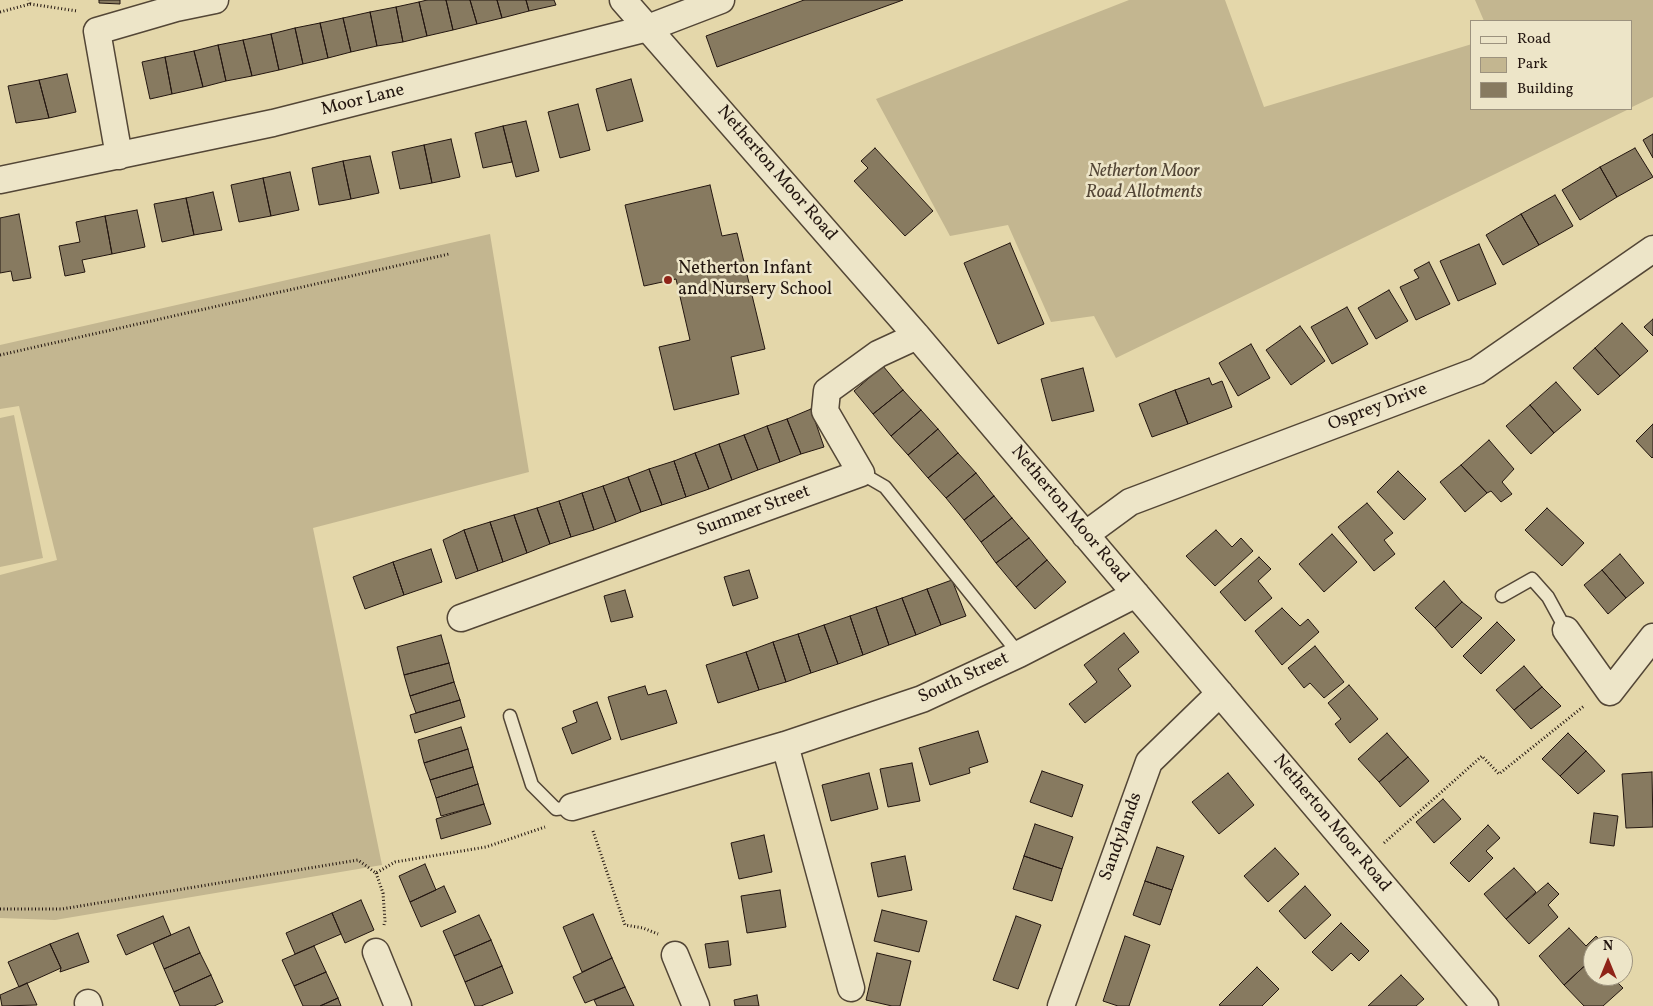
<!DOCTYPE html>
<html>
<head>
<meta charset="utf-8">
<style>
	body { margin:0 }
	#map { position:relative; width:1653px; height:1006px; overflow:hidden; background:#e4d7aa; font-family:Vollkorn,serif }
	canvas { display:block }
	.legend { position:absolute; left:1470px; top:20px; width:162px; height:90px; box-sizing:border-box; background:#ede5c8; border:1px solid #9c927e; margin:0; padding:6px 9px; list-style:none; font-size:15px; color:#231610 }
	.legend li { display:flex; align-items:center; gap:10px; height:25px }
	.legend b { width:25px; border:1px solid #9c927e }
	.north { position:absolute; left:1583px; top:936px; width:50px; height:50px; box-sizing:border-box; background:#ede5c8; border:1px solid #9c927e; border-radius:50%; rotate:0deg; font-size:14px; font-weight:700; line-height:20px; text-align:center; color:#231610 }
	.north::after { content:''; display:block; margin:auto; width:18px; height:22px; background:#8f2418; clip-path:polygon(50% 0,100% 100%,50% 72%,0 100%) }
</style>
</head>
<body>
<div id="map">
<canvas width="1653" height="1006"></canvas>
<ul class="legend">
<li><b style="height:6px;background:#ede5c8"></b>Road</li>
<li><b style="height:14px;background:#c3b690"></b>Park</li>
<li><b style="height:14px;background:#877a60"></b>Building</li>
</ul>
<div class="north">N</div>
</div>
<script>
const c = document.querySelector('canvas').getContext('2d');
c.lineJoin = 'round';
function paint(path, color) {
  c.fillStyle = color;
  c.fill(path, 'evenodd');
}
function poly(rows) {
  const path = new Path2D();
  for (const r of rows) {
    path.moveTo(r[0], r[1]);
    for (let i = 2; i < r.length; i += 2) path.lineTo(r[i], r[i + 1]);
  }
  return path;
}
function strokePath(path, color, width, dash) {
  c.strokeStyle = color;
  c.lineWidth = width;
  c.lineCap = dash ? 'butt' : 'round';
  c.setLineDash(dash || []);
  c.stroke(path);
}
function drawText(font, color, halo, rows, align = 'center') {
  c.font = font + ' Vollkorn,serif';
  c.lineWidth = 5;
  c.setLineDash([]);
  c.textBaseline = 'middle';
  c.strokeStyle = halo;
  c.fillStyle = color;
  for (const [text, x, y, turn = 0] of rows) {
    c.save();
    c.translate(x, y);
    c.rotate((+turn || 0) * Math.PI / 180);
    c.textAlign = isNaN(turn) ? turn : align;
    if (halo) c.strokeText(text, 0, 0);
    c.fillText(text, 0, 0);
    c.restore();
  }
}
paint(poly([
	[1129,0,1225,0,1264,107,1472,44,1472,109,1629,109,1116,358,1094,316,1051,322,1008,225,950,236,876,99],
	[1475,0,1653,0,1653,97,1632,107,1632,21,1484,21],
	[490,234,529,472,313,528,382,865,55,920,0,918,0,575,57,560,19,406,0,409,0,345],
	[14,415,43,558,0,567,0,418]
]), '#c3b690');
const building = poly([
	[99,0,120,0,120,4,99,3,99,0],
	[427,0,446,0,453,30,427,36,419,2,427,0],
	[446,0,470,0,477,24,453,30,446,0],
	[470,0,497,0,502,18,477,24,470,0],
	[497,0,526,0,529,11,502,18,497,0],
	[526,0,554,0,556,5,529,11,526,0],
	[804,0,903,0,717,67,706,36,804,0],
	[419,2,427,36,403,42,396,7,419,2],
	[396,7,403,42,377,46,370,12,396,7],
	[370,12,377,46,351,52,343,18,370,12],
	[343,18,351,52,328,58,320,23,343,18],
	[320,23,328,58,303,64,295,28,320,23],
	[295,28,303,64,279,70,271,34,295,28],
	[271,34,279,70,252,76,243,40,271,34],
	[243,40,252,76,226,81,218,45,243,40],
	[218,45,226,81,203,87,194,51,218,45],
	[194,51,203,87,172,94,165,57,194,51],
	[165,57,172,94,150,99,142,62,165,57],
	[67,74,76,112,49,118,39,80,67,74],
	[631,79,643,121,607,131,596,89,631,79],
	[39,80,49,118,16,123,8,86,39,80],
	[578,104,590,150,560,158,548,112,578,104],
	[526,121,539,171,516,177,503,126,526,121],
	[503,126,512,162,483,168,475,133,503,126],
	[1653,134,1653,158,1643,140,1653,134],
	[451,139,460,177,432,183,424,145,451,139],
	[424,145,432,183,400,189,392,152,424,145],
	[875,148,933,211,905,236,854,181,868,168,861,161,875,148],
	[1635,148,1653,177,1617,197,1600,167,1635,148],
	[370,156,379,193,351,199,343,161,370,156],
	[343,161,351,199,319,205,312,168,343,161],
	[1600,167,1617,197,1580,220,1562,190,1600,167],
	[290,172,299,210,271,216,263,178,290,172],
	[263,178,271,216,239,222,231,185,263,178],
	[710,185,722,236,737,233,765,349,731,357,739,394,674,410,659,347,690,340,676,279,644,286,625,205,710,185],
	[213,192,222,230,194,235,186,198,213,192],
	[1555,195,1573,226,1539,245,1521,214,1555,195],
	[186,198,194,235,162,242,154,204,186,198],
	[137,210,145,247,112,254,105,216,137,210],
	[19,214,31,278,13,281,11,271,0,273,0,218,19,214],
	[1521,214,1539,245,1503,265,1486,235,1521,214],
	[105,216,112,254,82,260,85,272,65,276,59,246,80,242,76,222,105,216],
	[1010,243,1044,324,998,344,964,263,1010,243],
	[1479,244,1496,284,1458,301,1440,261,1479,244],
	[1429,262,1450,304,1416,320,1400,287,1419,278,1414,270,1429,262],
	[1389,290,1408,321,1376,339,1358,308,1389,290],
	[1347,307,1368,344,1332,364,1311,327,1347,307],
	[1653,319,1653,336,1644,327,1653,319],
	[1622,323,1648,351,1620,376,1595,348,1622,323],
	[1300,326,1325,361,1291,385,1266,350,1300,326],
	[1251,344,1270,378,1238,396,1219,363,1251,344],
	[1595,348,1620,376,1598,395,1573,368,1595,348],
	[883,366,903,390,873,414,854,391,883,366],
	[1083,368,1094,411,1052,421,1041,379,1083,368],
	[1209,378,1212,385,1222,381,1232,407,1188,424,1175,390,1209,378],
	[1556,382,1581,410,1554,433,1530,405,1556,382],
	[903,390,921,410,891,436,873,414,903,390],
	[1175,390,1188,424,1152,437,1139,404,1175,390],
	[1530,405,1554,433,1531,454,1506,426,1530,405],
	[811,409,824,447,801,454,787,419,811,409],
	[921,410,938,429,908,455,891,436,921,410],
	[787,419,801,454,780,462,767,426,787,419],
	[1653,424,1653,457,1652,458,1636,441,1653,424],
	[767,426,780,462,758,470,744,435,767,426],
	[938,429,958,453,928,478,908,455,938,429],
	[744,435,758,470,732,480,719,444,744,435],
	[1489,440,1514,469,1502,482,1512,494,1501,502,1491,491,1487,493,1461,465,1489,440],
	[719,444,732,480,709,489,695,453,719,444],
	[695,453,709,489,686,497,674,461,695,453],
	[958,453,976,473,946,498,928,478,958,453],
	[674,461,686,497,662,505,649,469,674,461],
	[1461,465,1487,493,1465,512,1440,482,1461,465],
	[649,469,662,505,641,512,628,477,649,469],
	[1398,471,1426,499,1404,520,1377,492,1398,471],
	[976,473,994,496,964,520,946,498,976,473],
	[628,477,641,512,616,522,603,486,628,477],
	[603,486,616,522,594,530,582,493,603,486],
	[582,493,594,530,571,537,559,501,582,493],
	[994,496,1012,518,981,542,964,520,994,496],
	[559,501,571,537,550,544,537,508,559,501],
	[1367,503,1393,533,1384,540,1395,554,1374,571,1338,527,1367,503],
	[537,508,550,544,527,553,514,515,537,508],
	[1547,508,1584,543,1562,566,1525,530,1547,508],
	[514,515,527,553,503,562,490,522,514,515],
	[1012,518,1029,538,996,563,981,542,1012,518],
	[490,522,503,562,478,571,464,530,490,522],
	[464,530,478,571,456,579,443,540,464,530],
	[1216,530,1232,547,1241,538,1253,551,1215,586,1186,556,1216,530],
	[1332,534,1357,562,1324,592,1299,564,1332,534],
	[1029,538,1047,560,1016,587,996,563,1029,538],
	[431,549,442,582,404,595,393,562,431,549],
	[1620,554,1644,583,1626,598,1602,570,1620,554],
	[1259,557,1271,569,1258,581,1272,598,1245,621,1220,592,1259,557],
	[1047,560,1066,582,1035,609,1016,587,1047,560],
	[393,562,404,595,365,609,353,577,393,562],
	[749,570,758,598,733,606,724,577,749,570],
	[1602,570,1626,598,1608,614,1584,585,1602,570],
	[952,580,966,616,941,625,927,589,952,580],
	[1444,581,1462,602,1435,628,1415,608,1444,581],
	[927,589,941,625,916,635,902,598,927,589],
	[625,590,633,617,611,622,604,596,625,590],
	[902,598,916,635,889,645,876,607,902,598],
	[1462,602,1482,618,1452,648,1435,628,1462,602],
	[876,607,889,645,863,655,850,616,876,607],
	[1282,608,1300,626,1308,619,1319,632,1282,665,1255,631,1282,608],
	[850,616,863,655,838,664,824,625,850,616],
	[1497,622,1515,640,1481,674,1463,656,1497,622],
	[824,625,838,664,811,673,798,634,824,625],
	[1124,633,1139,652,1118,669,1131,686,1085,723,1069,704,1097,682,1084,665,1124,633],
	[798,634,811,673,786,682,773,642,798,634],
	[441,635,449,663,404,675,397,647,441,635],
	[773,642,786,682,759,690,746,652,773,642],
	[1315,646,1344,682,1324,698,1310,683,1304,688,1288,668,1315,646],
	[746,652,759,690,718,703,706,665,746,652],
	[449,663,454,682,410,696,404,675,449,663],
	[1524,666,1542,687,1514,710,1496,690,1524,666],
	[454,682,460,700,416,713,410,696,454,682],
	[1349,685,1378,719,1350,743,1335,724,1341,719,1328,703,1349,685],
	[645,686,648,695,666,690,677,723,621,740,608,697,645,686],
	[1542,687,1561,706,1531,729,1514,710,1542,687],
	[460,700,465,717,415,733,410,715,460,700],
	[597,702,611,739,572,754,562,728,577,722,573,711,597,702],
	[461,727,468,749,424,763,418,740,461,727],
	[978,731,988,762,969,768,970,773,930,785,919,748,978,731],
	[1387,733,1408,757,1379,782,1358,759,1387,733],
	[1568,733,1586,751,1560,776,1542,759,1568,733],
	[468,749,473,767,430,780,424,763,468,749],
	[1586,751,1605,771,1578,794,1560,776,1586,751],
	[1408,757,1429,781,1400,807,1379,782,1408,757],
	[912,763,920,801,888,807,880,769,912,763],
	[473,767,478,784,436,798,430,780,473,767],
	[1042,771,1083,785,1072,817,1030,802,1042,771],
	[1652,772,1653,827,1626,828,1622,774,1652,772],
	[869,773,878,809,831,821,822,785,869,773],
	[1228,773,1254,805,1219,834,1192,802,1228,773],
	[478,784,484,804,441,816,436,798,478,784],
	[1443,799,1461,819,1434,843,1416,822,1443,799],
	[484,804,491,824,441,839,436,819,484,804],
	[1594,813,1618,816,1614,846,1590,843,1594,813],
	[1035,824,1073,837,1062,869,1024,856,1035,824],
	[1488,825,1500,838,1486,851,1493,858,1469,882,1450,863,1488,825],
	[764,835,772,872,739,879,731,843,764,835],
	[1157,847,1184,856,1172,890,1145,881,1157,847],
	[1275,848,1299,874,1268,902,1244,876,1275,848],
	[905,856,912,890,878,897,871,863,905,856],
	[1024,856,1062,869,1052,901,1013,889,1024,856],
	[425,864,436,890,410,902,399,876,425,864],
	[1514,868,1536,892,1506,919,1484,894,1514,868],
	[1145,881,1172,890,1160,925,1133,915,1145,881],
	[1548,883,1559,894,1548,905,1558,917,1529,944,1506,919,1548,883],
	[444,886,456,912,421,927,410,902,444,886],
	[1305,886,1331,915,1305,939,1279,911,1305,886],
	[780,890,786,927,747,933,741,896,780,890],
	[361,900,374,930,345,943,332,913,361,900],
	[882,910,927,921,919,952,874,941,882,910],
	[332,913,341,934,295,954,286,933,332,913],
	[593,914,612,958,582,972,563,927,593,914],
	[479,915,491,940,454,956,443,931,479,915],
	[163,916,171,935,126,955,117,935,163,916],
	[1016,916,1041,925,1018,989,993,980,1016,916],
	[1341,923,1369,951,1359,961,1351,953,1332,971,1312,952,1341,923],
	[189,927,200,953,164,969,153,943,189,927],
	[1569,928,1586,946,1596,936,1605,946,1593,946,1593,958,1564,985,1539,956,1569,928],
	[78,933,89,962,60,972,61,968,50,944,78,933],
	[1125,936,1150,945,1129,1006,1118,1006,1103,1001,1125,936],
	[491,940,502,966,465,982,454,956,491,940],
	[728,941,731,965,709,968,705,944,728,941],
	[50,944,61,968,19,987,8,962,50,944],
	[314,946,326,972,294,986,282,960,314,946],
	[200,953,211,975,174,992,164,969,200,953],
	[877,953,911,961,900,1006,892,1006,866,1000,877,953],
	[612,958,625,987,585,1003,573,977,612,958],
	[1593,958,1593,976,1613,976,1612,977,1623,988,1603,1006,1584,1006,1564,985,1593,958],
	[502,966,513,993,481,1006,475,1006,465,982,502,966],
	[1257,967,1279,989,1262,1006,1221,1006,1219,1005,1257,967],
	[326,972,338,998,320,1006,303,1006,294,986,326,972],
	[211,975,223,1002,214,1006,180,1006,174,992,211,975],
	[1401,975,1424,999,1416,1006,1368,1006,1401,975],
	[27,983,37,1005,2,1006,0,995,27,983],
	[625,987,634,1006,597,1006,594,1000,625,987],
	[757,995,759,1006,735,1006,734,1000,757,995],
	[338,998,341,1006,320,1006,338,998]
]);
paint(building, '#877a60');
strokePath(building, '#231610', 1);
const lane = poly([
	[861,473,885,487,1019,654],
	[1502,596,1532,579,1548,597,1566,630],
	[510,716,532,785,556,809,572,807]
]);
const street = poly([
	[623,0,917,336,1485,1006],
	[119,156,97,31,176,8,215,0],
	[0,180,273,123,648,28,721,0],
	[1085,535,1130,502,1477,371,1653,249],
	[461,618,861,473,825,411,827,391,878,354,917,336],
	[1566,630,1610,692,1653,637],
	[785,745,851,988],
	[572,807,785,745,922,699,1019,654,1136,594],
	[376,952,398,1006],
	[675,955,696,1006],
	[88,1003,89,1006],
	[1061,1006,1149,762,1220,693]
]);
strokePath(lane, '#534636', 15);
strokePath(street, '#534636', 29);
strokePath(poly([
	[30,4,77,11],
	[0,12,30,4,29,0],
	[0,355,449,254],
	[593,831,625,925,643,928,658,934],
	[1384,843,1482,756,1499,774,1584,706],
	[376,873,383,893,385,921,384,925],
	[0,909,62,909,358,860,376,873,395,862,486,847,545,827]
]), '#231610', 3, [1, 2.5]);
strokePath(lane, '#ede5c8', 12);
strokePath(street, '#ede5c8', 26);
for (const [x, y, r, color] of [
	[668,280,5,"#8f2418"]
]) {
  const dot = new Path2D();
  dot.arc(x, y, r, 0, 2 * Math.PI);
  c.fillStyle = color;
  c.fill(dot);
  strokePath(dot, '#ede5c8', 2);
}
drawText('18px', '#231610', '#ede5c8', [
	["Moor Lane",363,101,-14],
	["Netherton Moor Road",776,174,49],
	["Osprey Drive",1378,408,-21],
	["Summer Street",754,512,-20],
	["Netherton Moor Road",1069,515,50],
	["South Street",964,679,-25],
	["Netherton Moor Road",1331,824,50],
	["Sandylands",1122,837,-70]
]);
drawText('italic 18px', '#534636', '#ede5c8', [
	["Netherton Moor",1144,173],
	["Road Allotments",1144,194]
]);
drawText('18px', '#231610', '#ede5c8', [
	["Netherton Infant",678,270],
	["and Nursery School",678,291]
], 'left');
</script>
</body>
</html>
